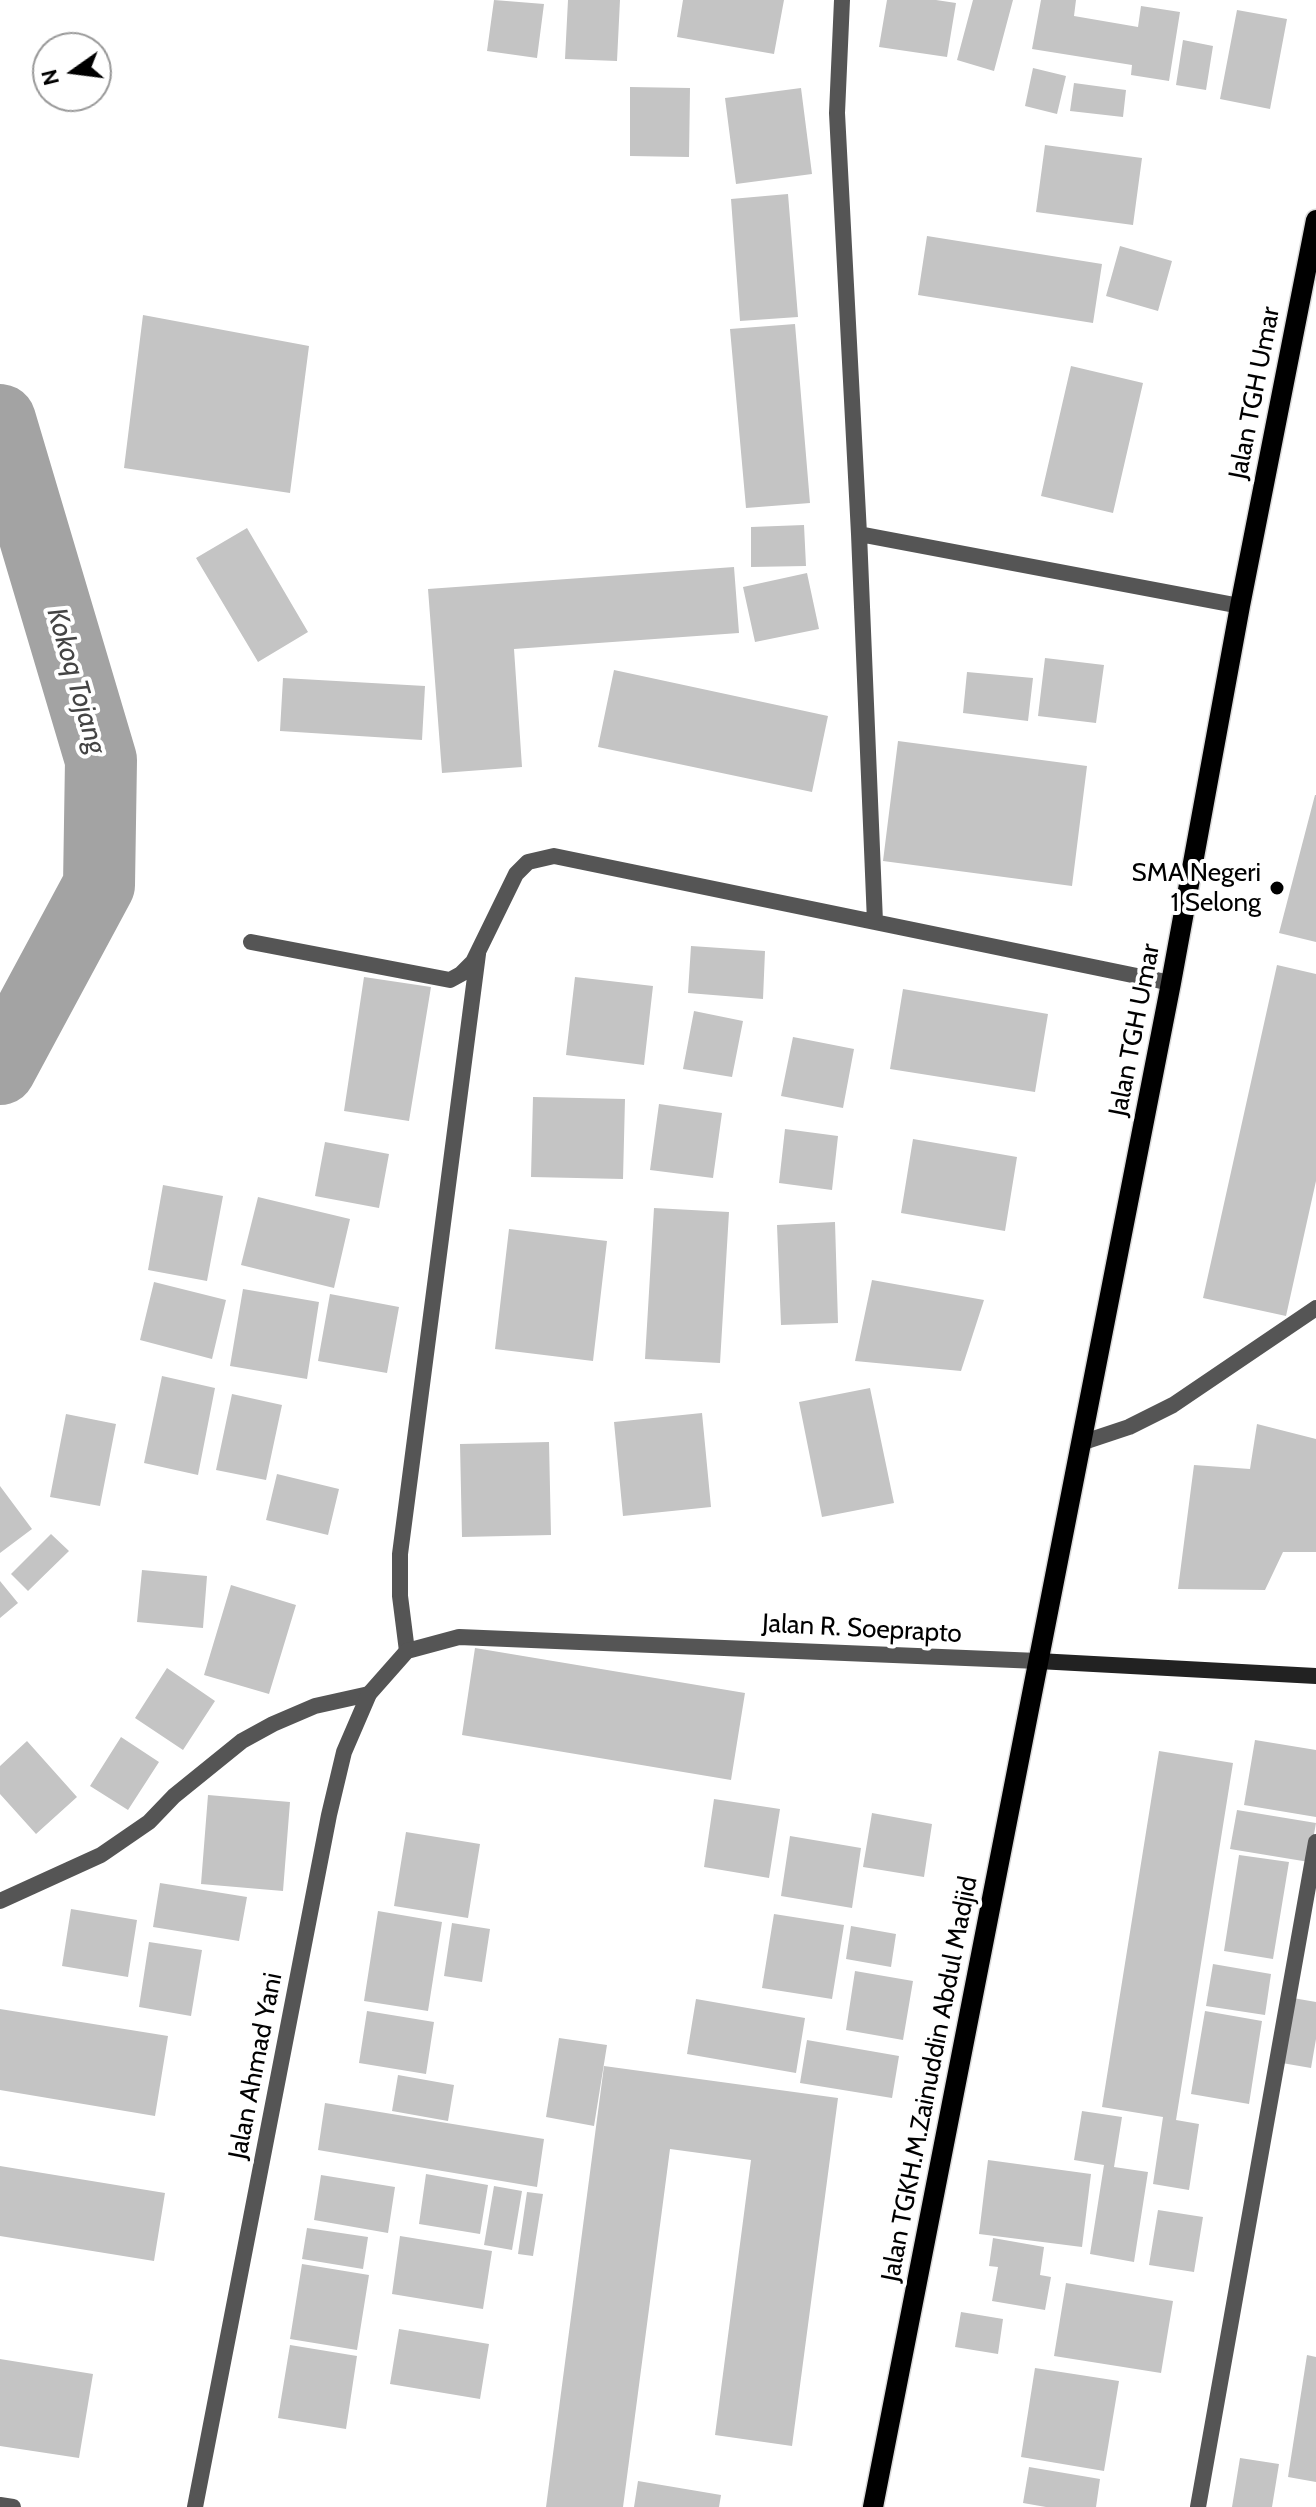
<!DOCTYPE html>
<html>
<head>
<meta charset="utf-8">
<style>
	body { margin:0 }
	#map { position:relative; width:1316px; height:2507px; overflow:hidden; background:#fff; font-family:Cabin,sans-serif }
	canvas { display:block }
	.north { position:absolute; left:32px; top:32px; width:80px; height:80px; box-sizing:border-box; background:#fff; border:2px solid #999; border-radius:50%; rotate:256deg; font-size:22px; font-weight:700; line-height:32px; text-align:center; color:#000 }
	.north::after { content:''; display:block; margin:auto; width:28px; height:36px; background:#000; clip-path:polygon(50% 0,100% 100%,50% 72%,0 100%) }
</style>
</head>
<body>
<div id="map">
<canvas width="1316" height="2507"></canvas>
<div class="north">N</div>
</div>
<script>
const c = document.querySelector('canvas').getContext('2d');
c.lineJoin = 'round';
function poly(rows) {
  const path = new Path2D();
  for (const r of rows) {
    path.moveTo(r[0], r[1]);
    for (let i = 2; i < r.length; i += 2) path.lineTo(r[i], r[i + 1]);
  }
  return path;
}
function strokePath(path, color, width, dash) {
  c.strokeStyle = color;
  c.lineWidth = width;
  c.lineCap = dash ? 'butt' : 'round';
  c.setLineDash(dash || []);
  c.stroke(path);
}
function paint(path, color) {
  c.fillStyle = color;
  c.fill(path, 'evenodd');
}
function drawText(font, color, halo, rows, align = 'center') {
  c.font = font + ' Cabin,sans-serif';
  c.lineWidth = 8;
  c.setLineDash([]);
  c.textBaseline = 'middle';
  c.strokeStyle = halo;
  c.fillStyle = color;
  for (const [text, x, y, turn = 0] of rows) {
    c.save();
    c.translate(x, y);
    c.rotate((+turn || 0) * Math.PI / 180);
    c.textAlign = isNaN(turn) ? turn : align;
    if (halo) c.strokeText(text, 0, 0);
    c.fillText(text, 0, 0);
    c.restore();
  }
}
strokePath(poly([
	[0,420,101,760,99,885,0,1069]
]), '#a3a3a3', 72);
paint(poly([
	[494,0,544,4,537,58,487,51],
	[568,0,620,0,617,61,565,59],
	[683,0,784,0,774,54,677,37],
	[887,0,936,0,956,3,947,57,879,47],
	[973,0,1013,0,994,71,957,60],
	[1041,0,1076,0,1074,16,1138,27,1141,6,1180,12,1169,81,1131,75,1132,65,1032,49],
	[1237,10,1287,19,1270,109,1220,99],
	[1183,40,1213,46,1206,90,1176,85],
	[1033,68,1066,76,1057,114,1025,106],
	[1074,83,1126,90,1123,117,1070,111],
	[630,87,690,88,689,157,630,156],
	[801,88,812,174,736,184,725,98],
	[1045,145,1142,158,1133,225,1036,212],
	[788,194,798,317,740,321,731,199],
	[927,236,1102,264,1093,323,918,295],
	[1120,246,1172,261,1158,311,1106,296],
	[143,315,309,346,290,493,124,468],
	[795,324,810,503,746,508,730,329],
	[1071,366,1143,383,1113,513,1041,496],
	[804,525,806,566,751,567,751,527],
	[247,528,308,632,258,662,196,558],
	[734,567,739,633,514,649,522,767,442,773,428,589],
	[807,573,819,629,755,642,743,587],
	[1045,658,1104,665,1096,723,1038,716],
	[614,670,828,716,812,792,598,747],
	[967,672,1033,678,1028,721,963,713],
	[283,678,425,686,422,740,280,731],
	[898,741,1087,766,1072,886,883,861],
	[1315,795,1316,795,1316,942,1279,933],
	[691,946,765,951,763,999,688,993],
	[1277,965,1316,974,1316,1181,1286,1316,1203,1298],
	[364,977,431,987,409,1121,344,1111],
	[575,977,653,986,644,1065,566,1055],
	[903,989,1048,1014,1035,1092,890,1069],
	[694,1011,743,1021,732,1077,683,1069],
	[793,1037,854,1049,843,1108,781,1096],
	[533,1097,625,1099,623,1179,531,1177],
	[659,1104,722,1113,713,1178,650,1170],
	[785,1129,838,1136,832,1190,779,1183],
	[913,1139,1017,1157,1005,1231,901,1213],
	[325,1142,389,1154,379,1208,315,1196],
	[163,1185,223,1196,207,1281,148,1270],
	[258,1197,350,1219,334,1288,241,1265],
	[654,1208,729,1212,720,1363,645,1359],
	[835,1222,838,1323,781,1325,777,1225],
	[509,1229,607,1241,593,1361,495,1349],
	[872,1280,984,1300,961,1371,855,1361],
	[154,1282,226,1300,212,1359,140,1340],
	[243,1289,319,1302,307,1379,230,1366],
	[330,1294,399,1307,387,1373,318,1361],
	[162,1376,215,1388,198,1475,144,1463],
	[870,1388,894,1503,822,1517,799,1402],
	[232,1394,282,1405,266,1480,216,1470],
	[702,1413,711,1507,623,1516,614,1422],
	[66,1414,116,1424,100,1506,50,1497],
	[1257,1424,1316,1439,1316,1552,1283,1552,1265,1590,1178,1589,1194,1465,1250,1469],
	[549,1442,551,1535,462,1537,460,1444],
	[277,1474,339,1489,328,1535,266,1520],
	[0,1486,32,1529,0,1553],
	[51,1534,69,1551,28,1591,11,1574],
	[142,1570,207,1576,203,1628,137,1622],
	[0,1581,18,1603,0,1618],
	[231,1585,296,1605,269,1694,204,1675],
	[475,1648,745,1693,731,1780,462,1735],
	[167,1668,215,1701,183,1750,135,1718],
	[121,1737,159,1762,128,1810,90,1786],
	[1255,1740,1316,1750,1316,1817,1244,1805],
	[27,1741,77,1797,36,1834,0,1794,0,1766],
	[1159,1751,1233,1763,1176,2120,1199,2124,1189,2190,1153,2184,1163,2117,1102,2107],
	[208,1795,290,1802,283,1891,201,1884],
	[714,1799,780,1809,769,1878,704,1867],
	[1237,1810,1316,1823,1309,1862,1230,1849],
	[872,1813,932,1824,924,1877,863,1867],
	[406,1832,480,1844,468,1918,394,1906],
	[790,1836,861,1848,852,1908,781,1896],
	[1239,1855,1289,1862,1273,1959,1224,1951],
	[160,1883,247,1897,239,1941,153,1927],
	[71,1909,137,1920,128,1977,62,1966],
	[378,1911,442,1922,428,2011,364,2001],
	[774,1914,844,1925,832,1999,762,1988],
	[452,1923,490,1929,482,1982,444,1976],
	[851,1926,896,1934,891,1967,846,1959],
	[149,1942,202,1950,191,2016,139,2007],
	[1213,1964,1271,1974,1265,2015,1206,2006],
	[855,1971,913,1981,903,2040,846,2030],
	[1293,1998,1316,2002,1316,2039,1311,2068,1282,2063],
	[696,1999,805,2018,796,2073,687,2054],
	[0,2009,168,2036,155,2116,0,2090],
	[367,2011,434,2022,426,2074,359,2063],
	[1205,2011,1262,2021,1249,2104,1191,2094],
	[559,2038,607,2045,594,2126,546,2117],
	[807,2040,899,2056,892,2098,800,2083],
	[604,2066,838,2098,792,2446,715,2435,751,2160,670,2149,623,2507,546,2507],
	[398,2075,454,2085,448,2121,392,2111],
	[325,2103,544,2139,537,2187,318,2150],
	[1082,2111,1122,2117,1114,2167,1148,2172,1134,2262,1090,2254,1104,2165,1074,2160],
	[988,2160,1091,2174,1082,2247,979,2234],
	[0,2166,165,2193,154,2261,0,2236],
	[426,2174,488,2185,480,2234,419,2224],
	[321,2175,395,2187,388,2233,314,2220],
	[494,2186,522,2191,512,2250,484,2245],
	[527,2192,543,2194,533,2256,518,2254],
	[1158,2210,1203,2217,1194,2272,1149,2265],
	[307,2228,368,2237,363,2269,302,2259],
	[400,2236,492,2251,483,2309,392,2294],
	[993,2238,1044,2247,1040,2275,1051,2277,1045,2310,992,2301,998,2267,989,2266],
	[302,2264,369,2275,357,2350,290,2339],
	[1066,2283,1173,2301,1161,2373,1054,2356],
	[961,2312,1003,2319,998,2354,955,2347],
	[399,2329,489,2344,480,2399,390,2384],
	[290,2345,357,2356,346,2429,278,2418],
	[1307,2355,1316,2357,1316,2482,1288,2477],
	[0,2359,93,2374,79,2458,0,2446],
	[1035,2368,1119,2381,1104,2471,1021,2457],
	[1240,2458,1279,2464,1272,2507,1232,2507],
	[1029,2467,1100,2479,1096,2507,1046,2507,1023,2503],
	[638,2481,721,2495,719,2507,634,2507]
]), '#c4c4c4');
const primary = poly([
	[873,2507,1171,983,1240,606,1316,220]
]);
strokePath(primary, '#dbdbdb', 23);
strokePath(poly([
	[842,0,837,113,859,534,1240,606],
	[859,534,875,922],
	[251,942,450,980,461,974,473,962,516,874,528,862,554,856,1171,983],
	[1081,1443,1129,1427,1173,1405,1316,1308],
	[407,1651,400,1596,400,1554,478,954],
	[0,1901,101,1855,149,1822,174,1796,242,1741,273,1724,315,1706,369,1694],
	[0,2505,13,2507],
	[1198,2507,1316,1842]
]), '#555', 16);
strokePath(poly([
	[195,2507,329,1815,344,1752,369,1694,407,1651,459,1637,1038,1661]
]), '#555', 16);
strokePath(poly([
	[1038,1661,1316,1676]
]), '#222', 16);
strokePath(primary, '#000', 20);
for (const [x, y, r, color] of [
	[1277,888,8,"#000"]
]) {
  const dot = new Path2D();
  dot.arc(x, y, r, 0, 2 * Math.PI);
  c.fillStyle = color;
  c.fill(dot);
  strokePath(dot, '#fff', 3);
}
drawText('26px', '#000', '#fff', [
	["Jalan TGH Umar",1255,393,-79],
	["Jalan TGH Umar",1135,1030,-79],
	["Jalan R. Soeprapto",862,1629,3],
	["Jalan Ahmad Yani",256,2066,-79],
	["Jalan TGKH.M.Zainuddin Abdul Madjid",930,2079,-79]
]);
drawText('26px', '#000', '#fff', [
	["SMA Negeri",1261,873],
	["1 Selong",1261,903]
], 'right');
drawText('italic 28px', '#444', '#fff', [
	["Kokoq Tojang",76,681,74]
]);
</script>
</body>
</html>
